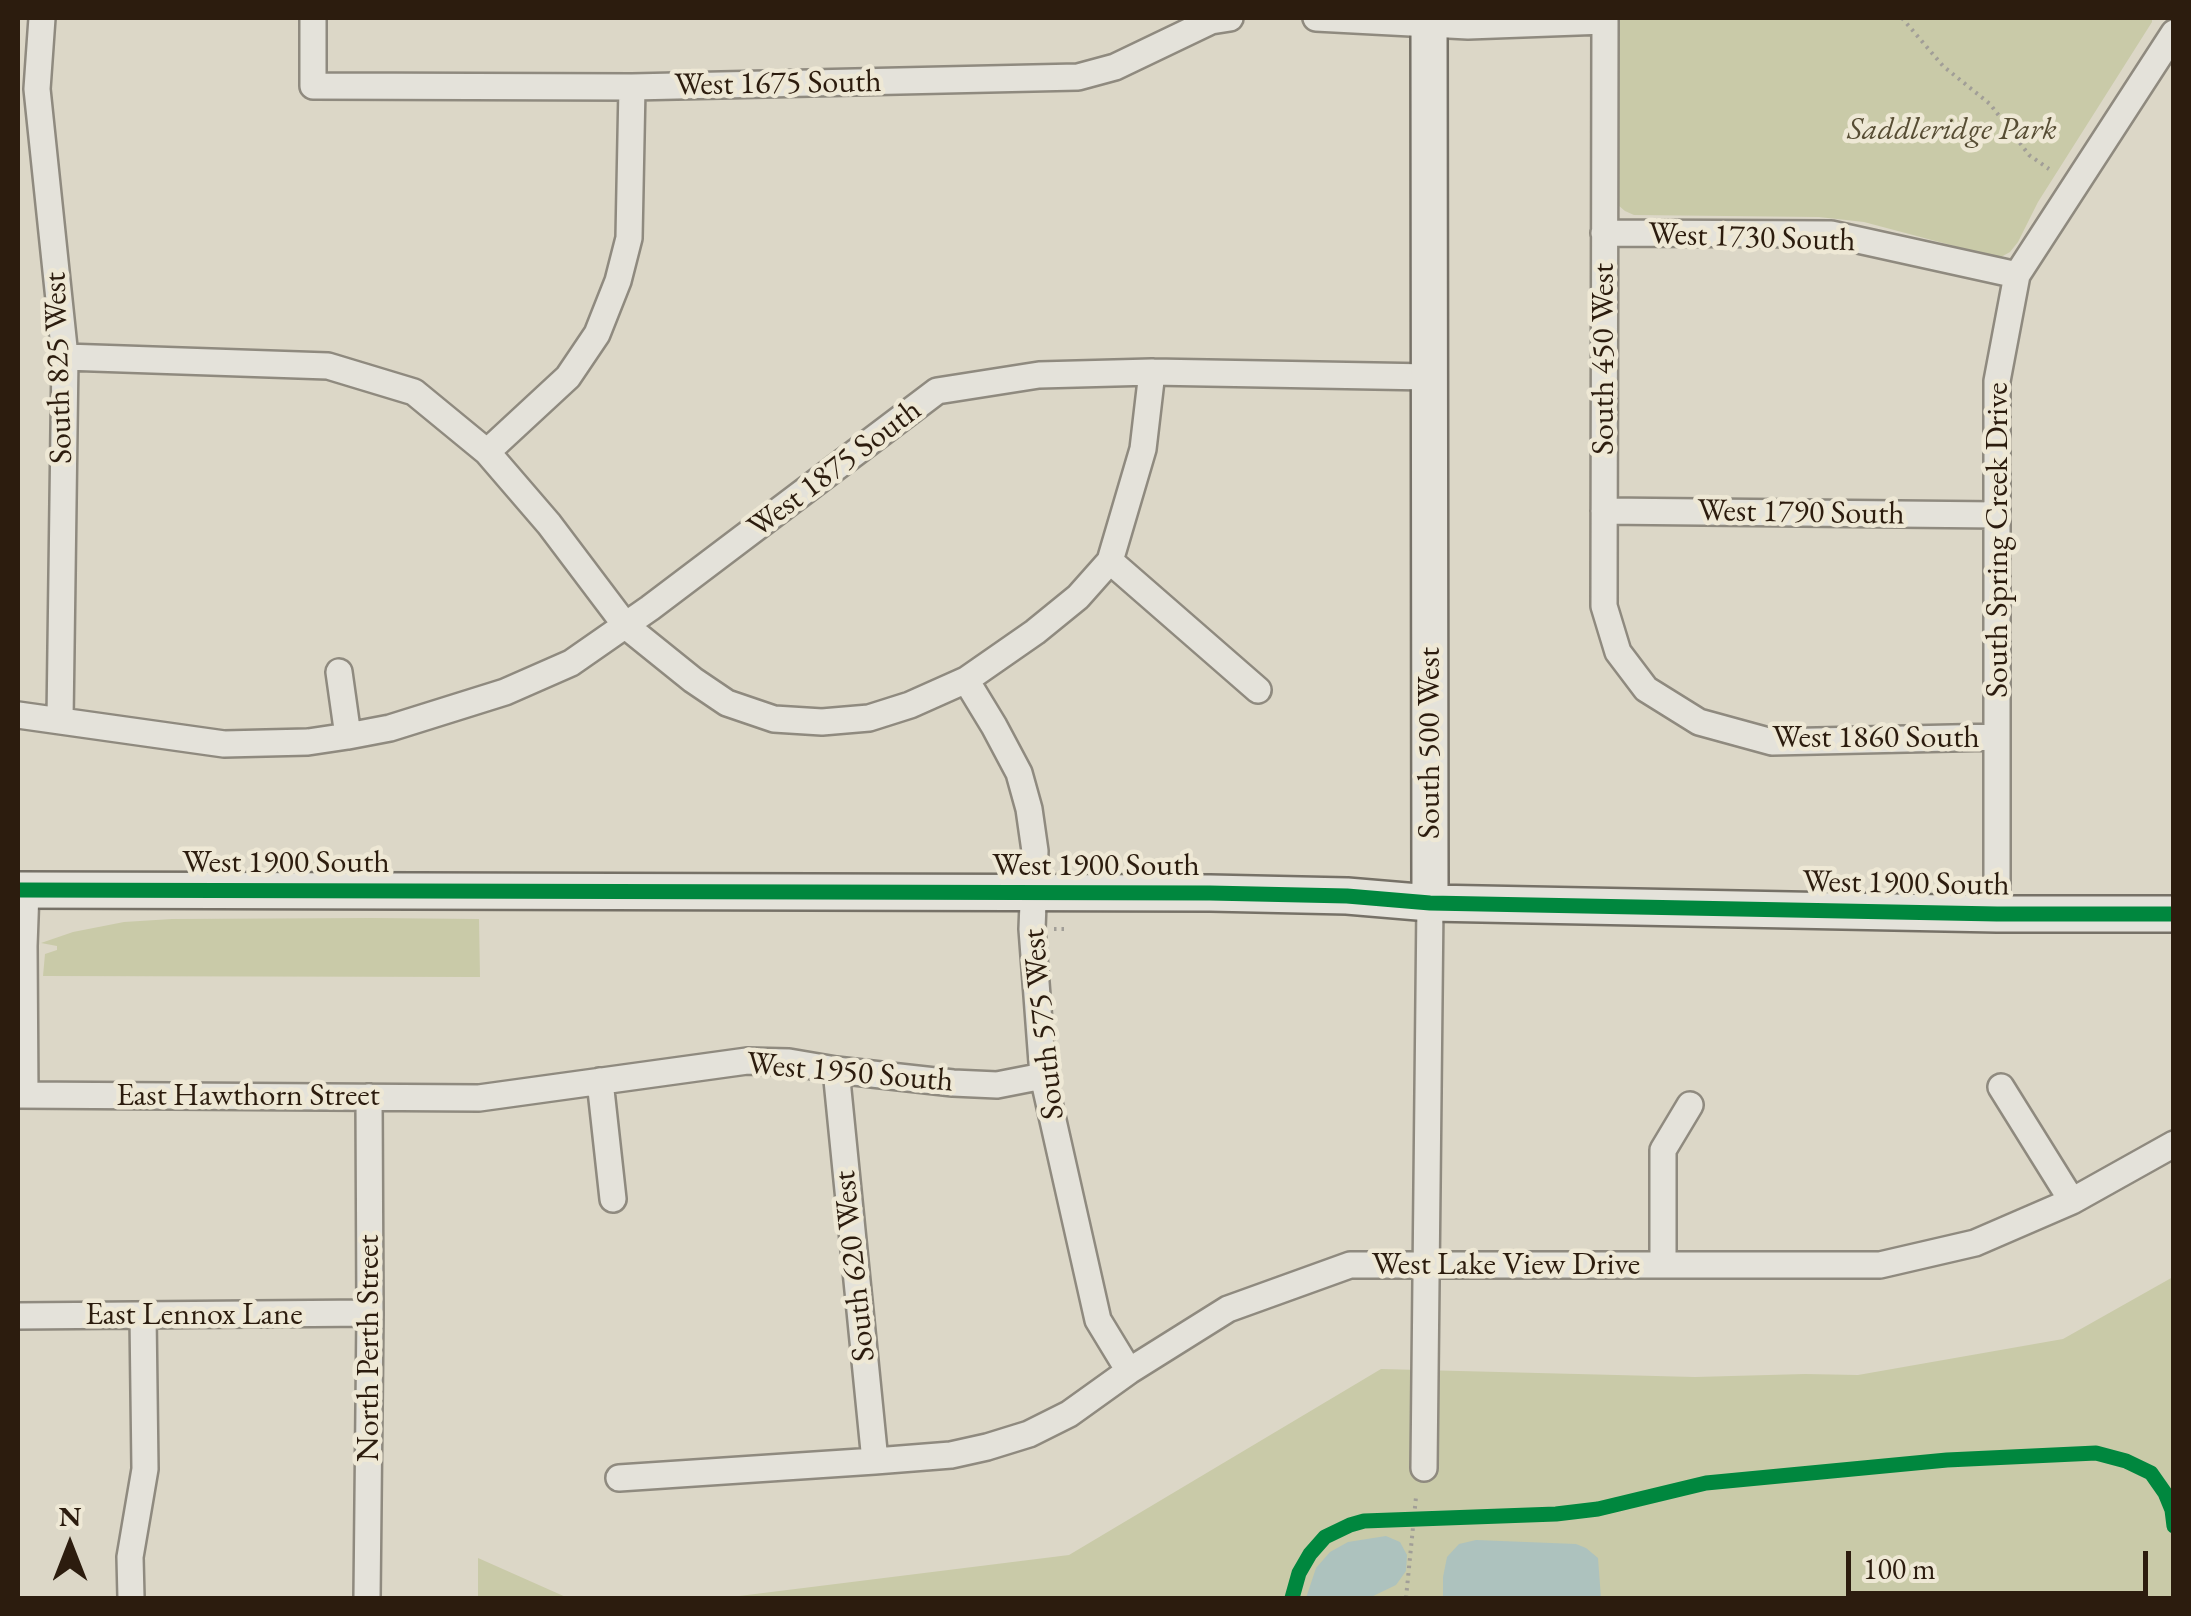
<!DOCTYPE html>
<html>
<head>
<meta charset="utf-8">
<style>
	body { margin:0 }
	#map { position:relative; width:2191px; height:1616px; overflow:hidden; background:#dcd7c7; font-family:"EB Garamond",serif }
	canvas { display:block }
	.frame { position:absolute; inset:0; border:20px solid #2c1c0e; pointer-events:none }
	.north { position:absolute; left:20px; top:1496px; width:100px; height:100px; -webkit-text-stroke:8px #eee8d5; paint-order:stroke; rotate:0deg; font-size:28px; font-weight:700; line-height:40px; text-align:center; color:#2c1c0e }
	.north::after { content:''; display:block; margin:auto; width:35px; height:45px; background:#2c1c0e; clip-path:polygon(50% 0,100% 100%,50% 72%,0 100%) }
	.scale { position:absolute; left:1846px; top:1551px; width:302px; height:45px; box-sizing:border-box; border:5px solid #2c1c0e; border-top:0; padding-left:12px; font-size:30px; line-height:35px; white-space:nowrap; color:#2c1c0e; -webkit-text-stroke:8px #eee8d5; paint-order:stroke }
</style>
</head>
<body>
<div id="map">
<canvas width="2191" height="1616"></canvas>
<div class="frame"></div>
<div class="north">N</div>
<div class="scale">100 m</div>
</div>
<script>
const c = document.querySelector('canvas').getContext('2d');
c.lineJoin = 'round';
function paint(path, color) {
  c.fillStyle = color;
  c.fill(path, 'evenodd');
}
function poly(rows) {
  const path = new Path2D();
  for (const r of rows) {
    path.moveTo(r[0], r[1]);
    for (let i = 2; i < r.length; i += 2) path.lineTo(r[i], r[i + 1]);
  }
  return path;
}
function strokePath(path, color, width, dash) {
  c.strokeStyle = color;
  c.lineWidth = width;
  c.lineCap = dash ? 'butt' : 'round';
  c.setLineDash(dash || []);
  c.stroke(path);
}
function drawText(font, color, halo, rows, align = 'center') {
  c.font = font + ' "EB Garamond",serif';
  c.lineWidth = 9;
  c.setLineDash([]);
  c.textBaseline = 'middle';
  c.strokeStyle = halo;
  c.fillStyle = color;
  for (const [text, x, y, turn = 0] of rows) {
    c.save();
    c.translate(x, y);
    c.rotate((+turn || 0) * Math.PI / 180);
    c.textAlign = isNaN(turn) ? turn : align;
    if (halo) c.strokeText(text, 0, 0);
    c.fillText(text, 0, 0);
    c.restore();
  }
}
paint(poly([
	[1616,18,2152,18,2152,22,2038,202,2018,242,2010,252,2001,257,1992,256,1864,222,1819,217,1634,215,1625,211,1618,205,1616,196],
	[372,918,479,919,480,977,43,976,45,954,57,950,57,946,41,943,73,932,124,922,172,919],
	[2173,1277,2173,1598,723,1598,1069,1555,1381,1369,1695,1377,1805,1374,1858,1375,2063,1339],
	[478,1558,568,1598,478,1598]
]), '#c9caa8');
paint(poly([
	[1386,1536,1400,1542,1407,1555,1406,1571,1396,1585,1369,1598,1306,1598,1316,1568,1330,1552,1348,1542],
	[1476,1540,1576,1544,1586,1548,1598,1558,1601,1598,1443,1598,1443,1577,1447,1557,1459,1544]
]), '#adc2be');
const street = poly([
	[42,18,37,89,65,357,60,720],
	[313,18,313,86,632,87,1078,77,1115,67,1211,21,1230,18],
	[1316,18,1468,26,1605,21],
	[1605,18,1604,606,1618,652,1646,689,1699,722,1772,742,1997,737],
	[1604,233,1831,234,2017,275],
	[65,357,328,366,414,392,487,452,549,524,626,626,693,680,727,703,774,719,822,722,869,718,910,705,966,680,1035,632,1078,597,1110,561,1143,449,1152,372],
	[487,452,568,377,597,334,618,281,629,238,632,87],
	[1604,511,1997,515],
	[1110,561,1258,690],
	[966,680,994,726,1019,773,1029,809,1035,851,1032,929,1043,1076,1098,1320,1129,1371],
	[18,715,224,744,308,742,348,736,339,672],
	[348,736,390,728,505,692,571,663,650,608,937,391,1039,375,1152,372,1430,377],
	[1997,914,1997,381,2017,275,2174,33],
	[836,1070,875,1461],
	[600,1081,613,1199],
	[2001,1087,2072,1201],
	[18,1095,479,1098,747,1061,789,1062,836,1070,953,1083,997,1085,1043,1076],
	[25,1095,24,946,26,890],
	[1663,1265,1663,1150,1690,1105],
	[18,1316,370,1313],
	[1424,1468,1430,903],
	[619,1478,875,1461,951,1455,987,1447,1029,1434,1069,1414,1129,1371,1228,1309,1350,1265,1880,1265,1975,1243,2072,1201,2174,1144],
	[131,1598,130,1557,145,1469,143,1315],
	[367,1598,370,1313,369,1097]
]);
const secondary = poly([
	[1429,18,1430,903],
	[18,890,1210,893,1347,896,1430,903,1997,914,2174,914]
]);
strokePath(street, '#8f8a7f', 30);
strokePath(secondary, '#767167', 40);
strokePath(poly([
	[1902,18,1943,66,1990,104,2029,155,2049,169],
	[1054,929,1065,929],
	[1406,1598,1416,1497]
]), '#a19e97', 4, [2.5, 5]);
strokePath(street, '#e4e2da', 25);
strokePath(secondary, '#e4e2da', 35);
strokePath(poly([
	[18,890,1210,893,1347,896,1430,903,1997,914,2174,914],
	[1292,1598,1299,1573,1310,1554,1325,1537,1350,1525,1364,1521,1556,1514,1598,1509,1706,1483,1947,1460,2096,1453,2126,1461,2151,1473,2165,1493,2172,1510,2174,1526]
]), '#00873e', 15);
drawText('32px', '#2c1c0e', '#eee8d5', [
	["West 1675 South",778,84,-1],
	["West 1730 South",1752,238,2],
	["South 450 West",1604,359,-90],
	["South 825 West",59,368,-92],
	["West 1875 South",835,469,-37],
	["West 1790 South",1801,513,1],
	["South Spring Creek Drive",1998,540,-90],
	["West 1860 South",1876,738],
	["South 500 West",1430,743,-90],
	["West 1900 South",286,863],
	["West 1900 South",1096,866],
	["West 1900 South",1906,884,1],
	["South 575 West",1044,1024,-96],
	["West 1950 South",850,1073,5],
	["East Hawthorn Street",248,1096],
	["West Lake View Drive",1506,1265],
	["South 620 West",855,1266,-96],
	["East Lennox Lane",194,1315],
	["North Perth Street",369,1348,-90]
]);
drawText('italic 32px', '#574d34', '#eee8d5', [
	["Saddleridge Park",1952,130]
]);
</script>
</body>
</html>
